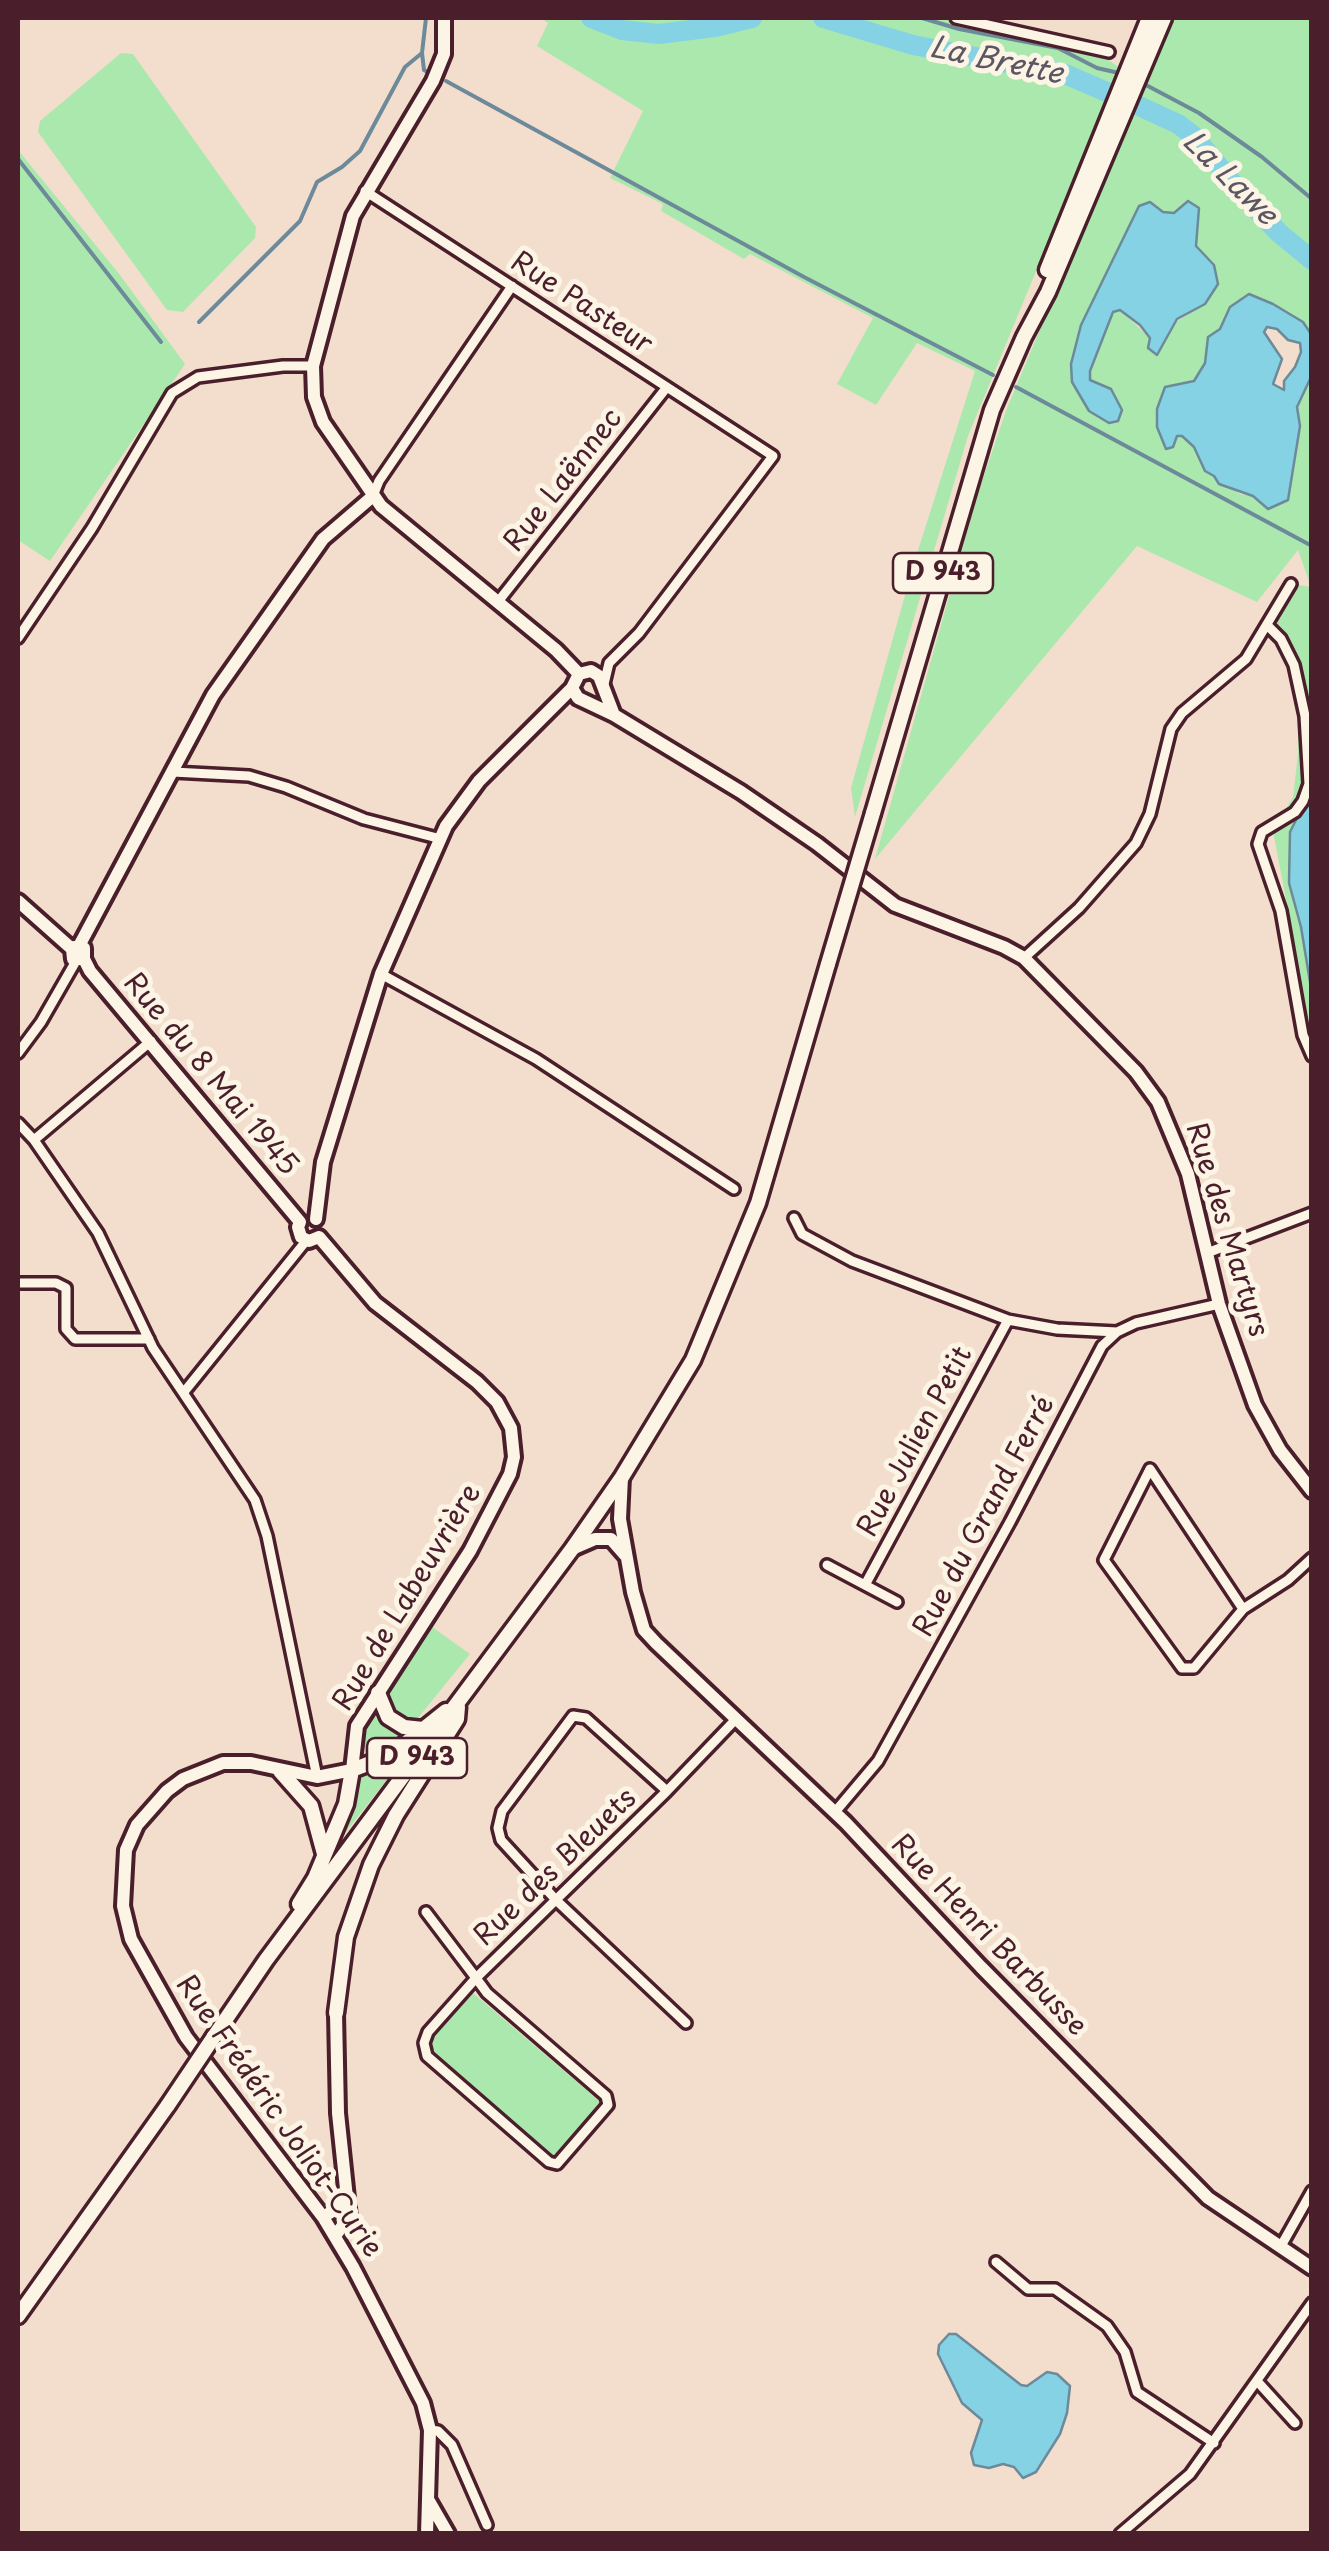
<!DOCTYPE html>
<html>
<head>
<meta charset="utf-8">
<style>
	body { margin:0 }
	#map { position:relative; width:1329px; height:2551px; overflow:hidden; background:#f3decd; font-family:"Playpen Sans",sans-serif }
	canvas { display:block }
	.frame { position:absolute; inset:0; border:20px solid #4a1f2b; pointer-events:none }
</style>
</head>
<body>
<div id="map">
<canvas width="1329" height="2551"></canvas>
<div class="frame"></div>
</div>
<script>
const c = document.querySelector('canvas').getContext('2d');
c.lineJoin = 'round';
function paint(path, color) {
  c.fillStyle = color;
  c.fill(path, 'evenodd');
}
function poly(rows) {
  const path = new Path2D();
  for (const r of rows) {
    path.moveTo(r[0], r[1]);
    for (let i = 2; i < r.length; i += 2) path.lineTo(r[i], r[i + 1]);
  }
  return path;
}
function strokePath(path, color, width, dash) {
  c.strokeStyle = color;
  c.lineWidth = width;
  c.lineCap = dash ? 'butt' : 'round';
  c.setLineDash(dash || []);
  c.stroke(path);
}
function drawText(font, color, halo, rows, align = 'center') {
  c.font = font + ' "Playpen Sans",sans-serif';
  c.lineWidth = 10;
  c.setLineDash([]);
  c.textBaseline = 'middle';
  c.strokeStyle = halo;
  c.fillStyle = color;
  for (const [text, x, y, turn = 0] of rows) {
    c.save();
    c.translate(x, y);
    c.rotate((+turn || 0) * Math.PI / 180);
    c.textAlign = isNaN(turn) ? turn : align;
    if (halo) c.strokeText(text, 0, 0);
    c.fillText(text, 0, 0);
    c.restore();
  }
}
paint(poly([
	[541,18,943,18,1067,45,1101,55,1120,68,968,436,855,817,851,788,914,563,975,371,917,343,876,405,837,384,873,318,750,254,744,259,661,211,663,204,610,178,643,111,537,46,548,23],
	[1171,18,1311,18,1311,334,1303,322,1273,304,1249,294,1230,307,1219,329,1208,337,1205,363,1194,381,1165,387,1177,436,1182,435,1194,447,1205,471,1240,494,1253,496,1293,471,1300,426,1297,407,1311,377,1312,704,1308,716,1312,730,1312,790,1290,832,1289,883,1301,927,1311,988,1311,1032,1273,831,1293,797,1298,754,1298,700,1307,683,1298,683,1273,616,1291,584,1311,587,1298,550,1257,602,1137,546,875,859,979,490,1007,408],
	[1150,202,1163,212,1174,213,1196,246,1214,265,1218,284,1205,304,1150,338,1120,310,1113,312,1090,371,1090,380,1111,390,1122,410,1071,364],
	[121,53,133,54,256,227,255,238,183,312,167,310,38,132,40,121],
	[18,150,120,275,185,364,50,561,18,540],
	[428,1624,470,1654,418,1718,403,1722,391,1715,387,1701,391,1685],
	[379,1704,411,1733,373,1759,366,1756,364,1748,365,1726],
	[392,1760,397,1767,334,1847,356,1774],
	[473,1993,603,2104,555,2160,431,2051,431,2040]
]), '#abe8ae');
const water = poly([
	[1188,201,1199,208,1196,246,1214,265,1218,284,1205,304,1177,319,1157,355,1148,348,1150,338,1140,325,1120,310,1113,312,1090,371,1090,380,1111,389,1122,410,1118,421,1109,423,1089,411,1072,382,1071,364,1081,325,1139,206,1150,202,1163,212,1174,213,1188,201],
	[1249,294,1273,304,1303,322,1311,334,1311,377,1297,407,1300,426,1288,500,1268,509,1253,496,1219,484,1214,476,1205,471,1194,447,1182,436,1177,436,1173,447,1166,449,1157,427,1157,409,1165,387,1194,381,1205,363,1208,337,1220,329,1230,307,1249,294],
	[1267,327,1277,329,1288,340,1300,343,1301,352,1295,367,1284,381,1284,390,1273,384,1282,359,1264,332,1267,327],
	[1311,790,1311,988,1301,927,1289,883,1290,832,1311,790],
	[949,2334,956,2334,1021,2385,1027,2386,1047,2372,1057,2374,1070,2386,1067,2413,1060,2434,1036,2472,1023,2478,1014,2467,1003,2464,989,2468,974,2465,971,2453,982,2420,962,2403,938,2354,939,2345,949,2334]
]);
paint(water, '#85d2e4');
strokePath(water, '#6d8a9a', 2.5);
strokePath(poly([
	[426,18,422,53,424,70,431,74],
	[922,18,959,29,1058,48,1097,68,1119,73],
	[446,81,804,277,993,375],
	[1146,85,1199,113,1262,157,1312,199],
	[18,159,161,342],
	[199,322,300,221,317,182,342,167,360,151,405,67,422,53],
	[1016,387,1312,546]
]), '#6d8a9a', 4);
strokePath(poly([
	[591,18,622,30,659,34,715,27,752,18],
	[823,18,913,45,1065,74,1109,93],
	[1139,106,1178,124,1194,136,1241,193,1279,233,1312,260]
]), '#85d2e4', 20);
const street = poly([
	[956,18,1109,52],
	[365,191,773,456,639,633,609,663,604,684],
	[373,496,379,481,512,286],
	[497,603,667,387],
	[1268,626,1281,639,1294,665,1305,716,1309,784,1303,801,1295,812,1262,832,1258,844,1281,911,1303,1035,1312,1056],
	[18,638,92,528,172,393,198,377,283,366,313,366],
	[173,772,249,776,286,787,364,819,441,839],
	[1024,958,1079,908,1136,843,1150,814,1171,729,1182,713,1246,659,1291,584],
	[381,974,536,1059,734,1189],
	[18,1053,41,1022,76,961],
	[18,1123,34,1140,98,1233,153,1348,255,1500,267,1536,317,1777],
	[34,1140,151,1041],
	[794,1218,802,1234,852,1261,1008,1320,1057,1329,1117,1332],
	[1207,1253,1312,1213],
	[18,1283,56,1283,66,1288,66,1329,75,1339,149,1339],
	[184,1392,306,1241],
	[827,1565,897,1602],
	[865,1585,1008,1320],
	[1243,1609,1150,1469,1104,1560,1182,1668,1194,1668,1243,1609,1288,1580,1312,1558],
	[835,1812,878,1761,1010,1522,1102,1346,1117,1332,1136,1323,1219,1304],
	[426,1912,476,1978,487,1993,606,2096,608,2105,557,2164,549,2162,427,2056,424,2043,428,2032,476,1978,667,1791],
	[686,2023,556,1900,501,1840,498,1828,502,1811,573,1716,586,1718,667,1791,736,1719],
	[1281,2246,1312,2191],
	[996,2262,1028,2289,1055,2289,1107,2326,1125,2352,1137,2392,1214,2443],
	[1257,2381,1295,2423],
	[430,2430,438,2431,452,2445,487,2525],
	[1120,2534,1190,2474,1312,2303]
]);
const secondary = poly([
	[444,18,444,54,433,81,353,216,313,366,314,397,323,422,381,506,556,650,579,674],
	[579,674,572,688,578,698,614,715,741,792,817,844,895,905,1004,947,1024,958,1136,1072,1158,1102,1188,1174,1219,1304,1255,1405,1280,1450,1312,1491],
	[579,674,591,671,599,676,614,715],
	[18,901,72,949,73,959,84,959],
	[79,946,213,695,323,539,373,496],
	[74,947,84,948,84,959,90,971,300,1222],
	[316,1219,323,1162,381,974,446,826,479,781,572,688],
	[300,1222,298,1227,301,1237,309,1241,319,1237],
	[319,1237,375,1303,477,1382,497,1402,511,1428,514,1457,510,1474,470,1551,357,1726,352,1770,317,1777,251,1763,223,1763,183,1779,167,1791,137,1825,126,1850,123,1906,131,1939,186,2037,323,2217,353,2267,423,2403,430,2430,427,2534],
	[622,1477,620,1519,633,1592,644,1630,656,1643,846,1823,981,1967,1208,2198,1312,2268],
	[572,1549,595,1539,611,1539,625,1555],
	[323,2217,336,2209,345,2193],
	[335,2236,349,2217,338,2113,336,2013],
	[429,2501,448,2534]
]);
const primary = poly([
	[1047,270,1149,18],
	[873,813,992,410,1024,337,1048,292,1164,18],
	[378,1693,388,1717,404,1727,423,1729],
	[280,1771,311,1806,324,1854],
	[299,1904,315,1878,346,1804,352,1770,391,1755,446,1711],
	[336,2013,346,1937,371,1865,396,1815,457,1719,458,1707],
	[213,2038,266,1960,572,1549,622,1477,693,1360,758,1203,828,964],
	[18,2316,168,2105]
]);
strokePath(street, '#4a1f2b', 16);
strokePath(secondary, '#4a1f2b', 20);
strokePath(primary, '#4a1f2b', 21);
strokePath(street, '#fcf5e5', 9);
strokePath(secondary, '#fcf5e5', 12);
strokePath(primary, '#fcf5e5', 14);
const primaryBridge = poly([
	[828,964,873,813],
	[168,2105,213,2038]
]);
strokePath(primaryBridge, '#4a1f2b', 21, []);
strokePath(primaryBridge, '#fcf5e5', 14);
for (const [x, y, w] of [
	[943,573,100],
	[417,1758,100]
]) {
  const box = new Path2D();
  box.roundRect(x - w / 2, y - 20, w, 40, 8);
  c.fillStyle = '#fcf5e5';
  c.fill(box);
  strokePath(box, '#4a1f2b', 2.5);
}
drawText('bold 25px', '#4a1f2b', null, [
	["D 943",943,573],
	["D 943",417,1758]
]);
drawText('28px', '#4a1f2b', '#fcf5e5', [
	["Rue Pasteur",581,304,33],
	["Rue Laënnec",564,481,-52],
	["Rue du 8 Mai 1945",210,1075,50],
	["Rue des Martyrs",1226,1230,73],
	["Rue Julien Petit",916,1442,-62],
	["Rue du Grand Ferré",985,1517,-62],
	["Rue de Labeuvrière",408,1598,-59],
	["Rue des Bleuets",556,1868,-44],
	["Rue Henri Barbusse",988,1936,46],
	["Rue Frédéric Joliot-Curie",278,2117,55]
]);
drawText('italic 30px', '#5c5562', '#fcf5e5', [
	["La Brette",996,62,12],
	["La Lawe",1229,179,45]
]);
</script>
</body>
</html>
